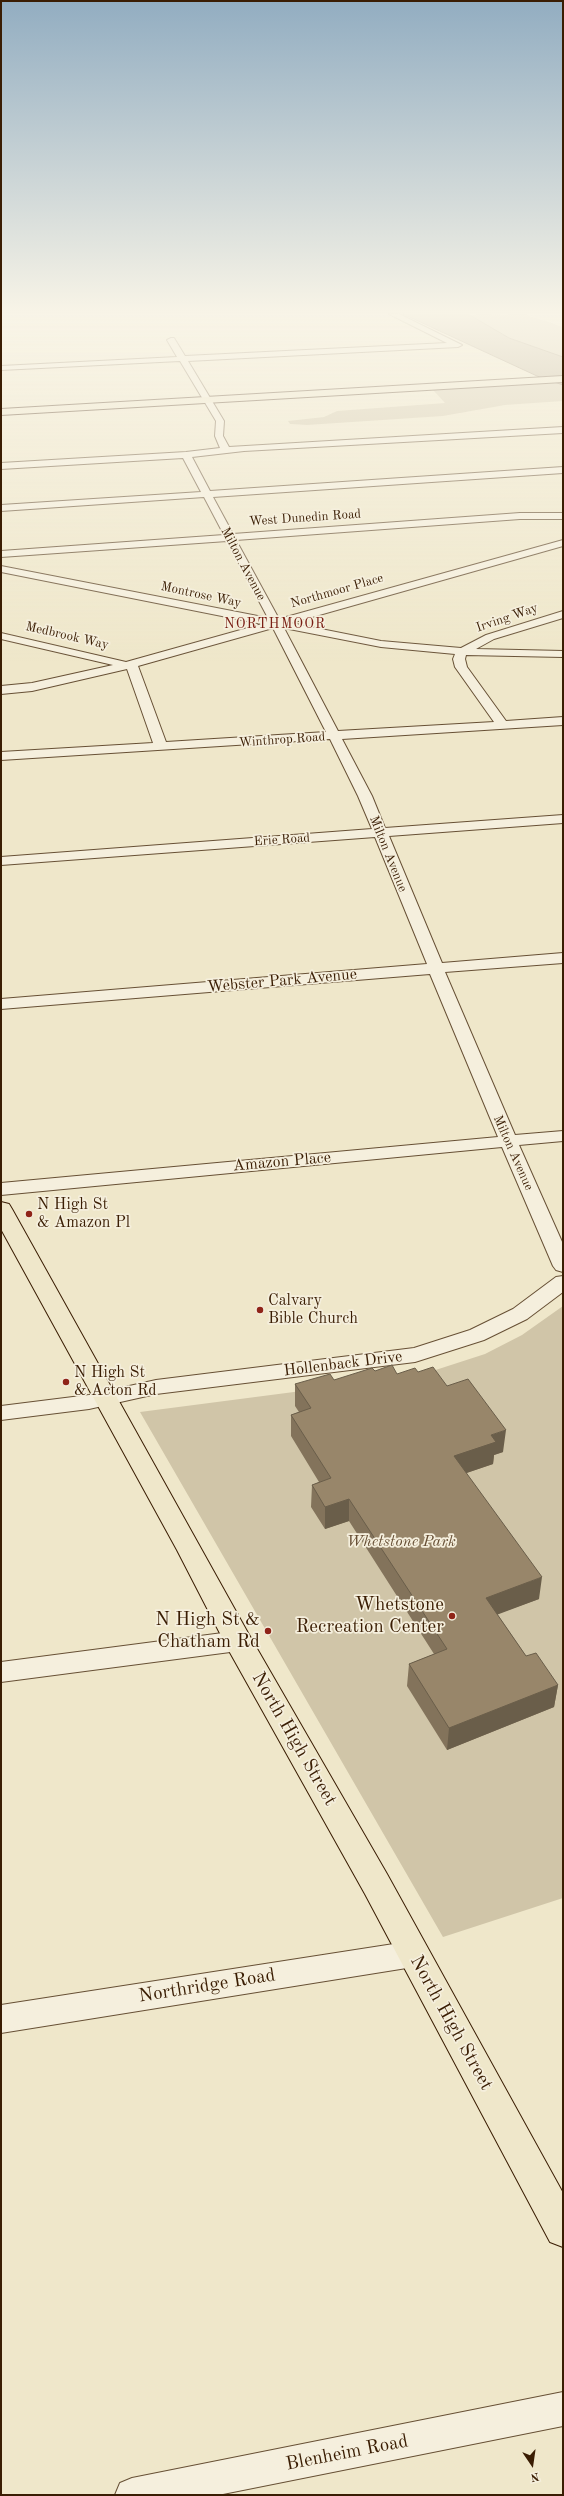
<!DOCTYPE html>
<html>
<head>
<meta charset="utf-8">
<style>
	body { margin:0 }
	#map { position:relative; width:564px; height:2496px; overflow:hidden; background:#efe7ca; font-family:"Old Standard TT",serif }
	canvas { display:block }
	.frame { position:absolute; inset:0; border:2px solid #3a1d03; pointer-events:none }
	.north { position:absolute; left:512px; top:2444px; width:40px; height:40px; -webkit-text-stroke:3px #f5efdd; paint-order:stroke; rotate:167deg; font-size:11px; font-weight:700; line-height:16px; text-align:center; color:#3a1d03 }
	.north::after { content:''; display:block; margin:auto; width:14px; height:18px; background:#3a1d03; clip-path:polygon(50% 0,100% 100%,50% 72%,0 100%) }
</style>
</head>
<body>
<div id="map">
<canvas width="564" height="2496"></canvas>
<div class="frame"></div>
<div class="north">N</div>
</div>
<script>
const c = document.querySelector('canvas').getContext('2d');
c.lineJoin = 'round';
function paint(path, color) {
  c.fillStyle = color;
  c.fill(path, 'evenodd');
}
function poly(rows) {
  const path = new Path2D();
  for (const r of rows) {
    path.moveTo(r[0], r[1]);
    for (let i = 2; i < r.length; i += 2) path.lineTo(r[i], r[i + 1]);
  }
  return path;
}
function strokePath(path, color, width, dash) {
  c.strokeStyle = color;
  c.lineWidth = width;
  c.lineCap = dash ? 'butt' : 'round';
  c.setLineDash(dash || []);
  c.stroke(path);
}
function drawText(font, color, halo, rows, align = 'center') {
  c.font = font + ' "Old Standard TT",serif';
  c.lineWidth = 3.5;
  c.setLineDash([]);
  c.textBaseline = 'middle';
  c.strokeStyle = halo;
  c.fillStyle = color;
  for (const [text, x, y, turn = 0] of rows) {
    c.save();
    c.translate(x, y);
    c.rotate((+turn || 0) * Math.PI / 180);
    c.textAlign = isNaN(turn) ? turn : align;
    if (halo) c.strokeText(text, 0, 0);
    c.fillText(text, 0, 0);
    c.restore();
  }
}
paint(poly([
	[524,314,563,327,563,357,509,338,468,315],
	[557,383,563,385,563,401,505,405,443,416,307,425,290,424,288,421,324,417,337,411,445,403,433,390],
	[563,1306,563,1898,443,1937,140,1412,417,1376,485,1354,522,1335]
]), '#d0c5a8');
const water = poly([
	[403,314,468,314,509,338,563,357,563,385,537,376,403,314]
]);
paint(water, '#b1a286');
strokePath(water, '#816d52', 1);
const minor = poly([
	[389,314,399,314,462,345,458,347,188,361,224,421,223,436,229,447,563,427,563,433,244,451,192,457,210,491,563,467,563,473,213,497,233,534,520,513,563,513,563,519,520,519,236,540,279,619,563,540,563,546,291,623,381,641,461,648,486,635,563,611,563,618,494,639,476,649,563,651,563,657,466,655,465,659,467,667,506,721,563,717,563,725,342,739,372,796,385,828,563,815,563,823,389,836,442,963,563,953,563,963,445,972,515,1135,563,1131,563,1141,519,1145,563,1244,563,1272,556,1270,553,1266,502,1147,1,1195,1,1183,498,1137,430,974,1,1009,1,999,427,964,375,837,1,865,1,857,372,829,358,796,330,739,1,760,1,752,153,743,127,669,32,691,1,694,1,686,32,683,113,665,1,639,1,633,126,662,262,624,1,572,1,566,268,618,227,541,1,557,1,551,224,535,204,497,1,511,1,505,201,492,183,458,1,469,1,463,186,452,220,448,215,436,216,421,180,361,1,370,1,366,177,357,167,340,171,338,174,338,185,356,447,343,389,314],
	[273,628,326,732,166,742,138,666,273,628],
	[284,628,381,647,455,654,453,659,455,667,494,722,338,731,284,628],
	[563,1276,563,1292,527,1319,484,1340,415,1362,156,1394,89,1409,1,1420,1,1406,89,1395,156,1380,414,1348,470,1330,513,1309,556,1277,563,1276],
	[238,1631,246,1634,250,1641,246,1648,238,1651,1,1682,1,1662,238,1631],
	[413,1941,423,1945,427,1954,423,1963,413,1967,1,2033,1,2005,413,1941],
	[563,2392,563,2426,218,2495,115,2495,120,2483,132,2478,563,2392]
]);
const major = poly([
	[563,376,563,382,1,415,1,409,563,376],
	[1,1202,9,1204,12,1209,248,1633,387,1874,563,2193,563,2247,550,2242,365,1894,228,1649,177,1550,1,1229,1,1202]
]);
strokePath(minor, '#675035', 2);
strokePath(major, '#3a1d03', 2);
paint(minor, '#f5efdd');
paint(major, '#efe7ca');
paint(poly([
	[375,1371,397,1374,418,1372,447,1386,503,1452,494,1455,493,1464,466,1473,539,1599,497,1614,526,1656,558,1685,554,1707,447,1750,407,1686,409,1664,434,1654,349,1521,325,1529,311,1507,312,1485,319,1482,291,1436,291,1415,299,1412,295,1406,295,1384,334,1380]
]), '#83735b');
paint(poly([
	[506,1430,503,1452,494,1455,493,1464,452,1478,454,1456,491,1435],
	[349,1499,349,1521,325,1529,325,1507],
	[542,1577,539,1599,483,1620,486,1598],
	[558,1685,554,1707,447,1750,449,1728]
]), '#6a5e4a');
const building = poly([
	[392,1365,397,1374,415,1368,418,1372,433,1367,447,1386,468,1379,506,1430,491,1435,496,1442,454,1456,542,1577,486,1598,526,1656,536,1653,558,1685,449,1728,409,1664,447,1649,349,1499,325,1507,312,1485,331,1478,291,1415,311,1408,295,1384,330,1374,334,1380,372,1368,375,1371,392,1365]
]);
paint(building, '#98866a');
strokePath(building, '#6a5e4a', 1);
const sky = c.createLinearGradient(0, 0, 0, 664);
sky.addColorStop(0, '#92adc1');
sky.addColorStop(0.47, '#f8f4e7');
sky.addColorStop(1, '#f8f4e700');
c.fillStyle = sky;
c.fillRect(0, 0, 564, 664);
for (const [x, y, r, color] of [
	[29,1214,4,"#8f2418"],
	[260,1310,4,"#8f2418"],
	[66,1382,4,"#8f2418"],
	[452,1616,4,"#8f2418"],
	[268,1631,4,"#8f2418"]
]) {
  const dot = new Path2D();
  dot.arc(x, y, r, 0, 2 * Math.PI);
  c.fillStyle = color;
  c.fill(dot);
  strokePath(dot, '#f5efdd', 1.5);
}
drawText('13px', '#3a1d03', '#f5efdd', [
	["West Dunedin Road",305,518,-4],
	["Milton Avenue",243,564,62],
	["Northmoor Place",337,591,-16],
	["Montrose Way",201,595,12],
	["Irving Way",507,618,-19],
	["Medbrook Way",67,636,13],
	["Winthrop Road",282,740,-4],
	["Erie Road",282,840,-4],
	["Milton Avenue",388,854,68],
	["Milton Avenue",513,1153,66]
]);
c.letterSpacing = '1px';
drawText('14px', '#7a1f14', '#f5efdd', [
	["NORTHMOOR",275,624]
]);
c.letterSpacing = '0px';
drawText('16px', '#3a1d03', '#f5efdd', [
	["Webster Park Avenue",282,981,-5],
	["Amazon Place",282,1162,-5],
	["Hollenback Drive",343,1364,-7]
]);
drawText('16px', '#3a1d03', '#f5efdd', [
	["N High St",37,1205],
	["& Amazon Pl",37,1223],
	["Calvary",268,1301],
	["Bible Church",268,1319],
	["N High St",74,1373],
	["& Acton Rd",74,1391]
], 'left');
drawText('italic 16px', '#674f35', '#f5efdd', [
	["Whetstone Park",401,1542]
]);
drawText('19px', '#3a1d03', '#f5efdd', [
	["Whetstone",444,1605],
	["Recreation Center",444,1627],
	["N High St &",260,1620],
	["Chatham Rd",260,1642]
], 'right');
drawText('19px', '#3a1d03', '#f5efdd', [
	["North High Street",294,1739,60],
	["Northridge Road",207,1986,-9],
	["North High Street",451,2023,61],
	["Blenheim Road",347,2453,-11]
]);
</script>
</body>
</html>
